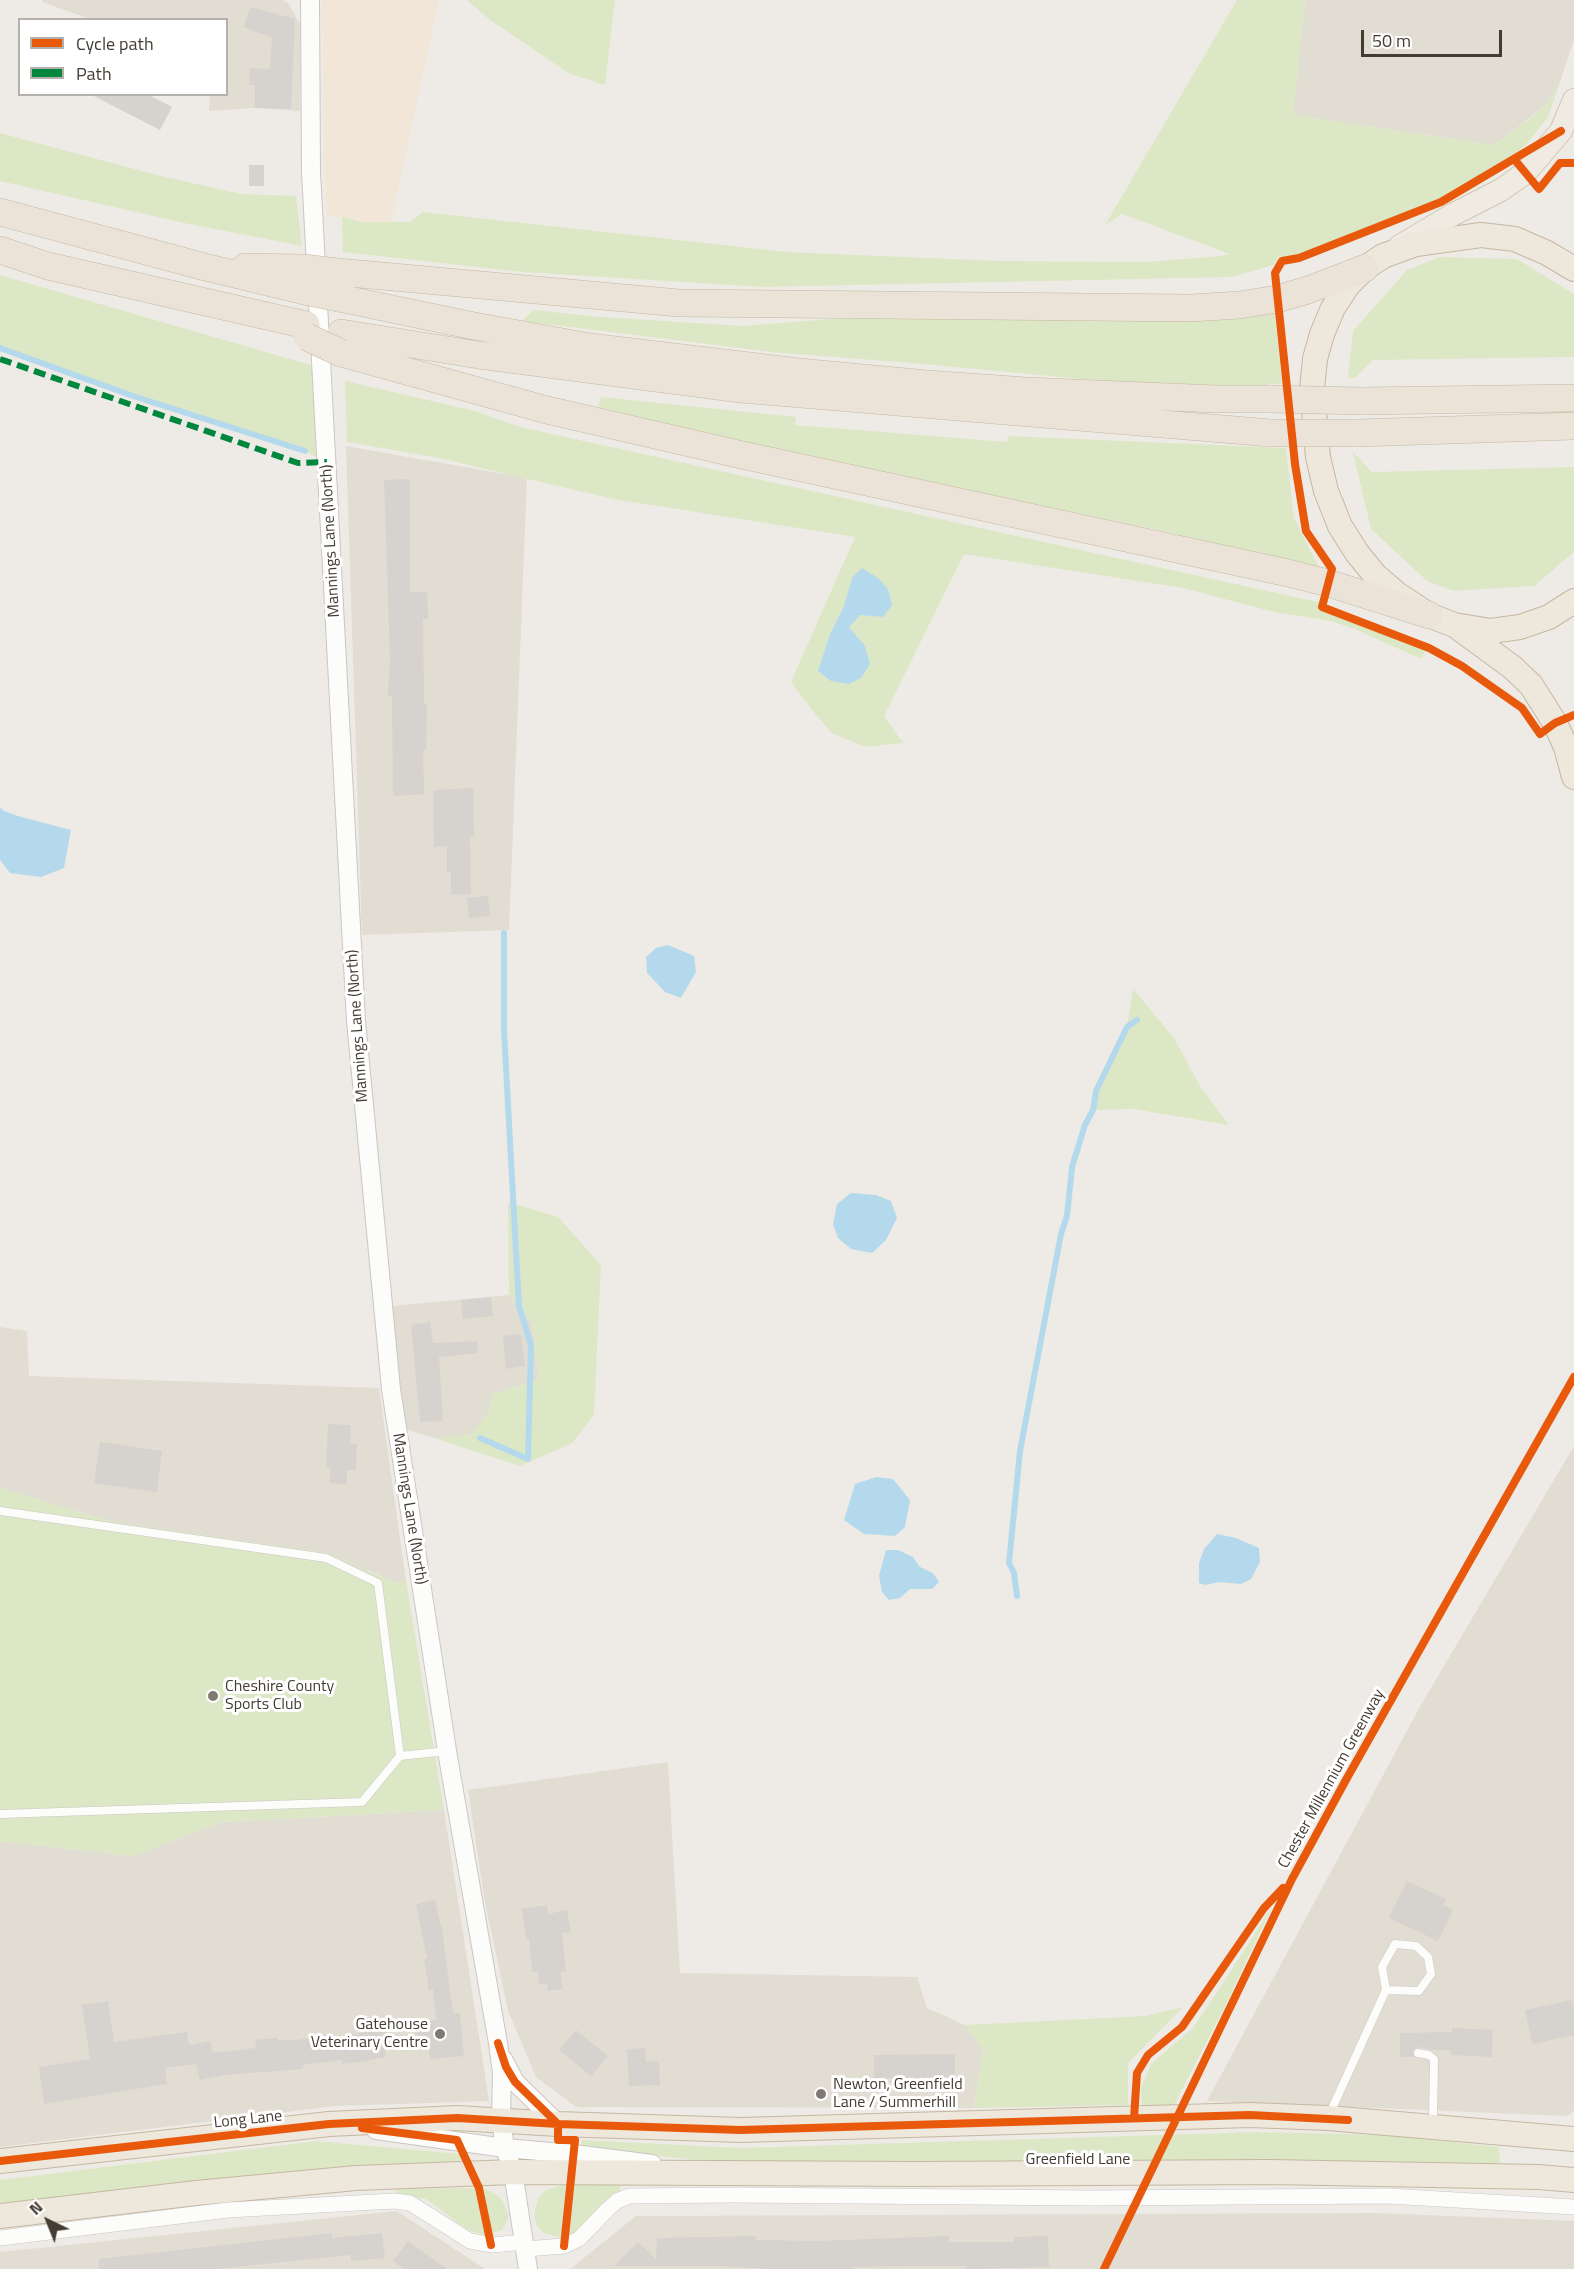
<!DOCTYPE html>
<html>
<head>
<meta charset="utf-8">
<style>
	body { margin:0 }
	#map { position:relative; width:1574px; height:2269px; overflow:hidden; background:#eeebe6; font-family:"Titillium Web",sans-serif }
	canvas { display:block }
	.legend { position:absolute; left:18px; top:18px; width:210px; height:78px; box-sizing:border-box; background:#fff; border:2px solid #b4b1ad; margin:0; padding:8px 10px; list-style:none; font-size:18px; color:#433c33 }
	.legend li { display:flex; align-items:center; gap:12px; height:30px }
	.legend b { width:30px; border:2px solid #b4b1ad }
	.north { position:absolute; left:18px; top:2191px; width:60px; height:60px; -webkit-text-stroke:4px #fff; paint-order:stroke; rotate:317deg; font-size:16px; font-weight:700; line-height:24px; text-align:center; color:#433c33 }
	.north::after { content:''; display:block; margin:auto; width:21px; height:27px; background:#433c33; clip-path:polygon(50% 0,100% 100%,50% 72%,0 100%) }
	.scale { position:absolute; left:1361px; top:30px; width:141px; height:27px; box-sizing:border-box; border:3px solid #433c33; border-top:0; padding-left:8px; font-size:18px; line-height:21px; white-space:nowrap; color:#433c33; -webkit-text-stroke:4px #fff; paint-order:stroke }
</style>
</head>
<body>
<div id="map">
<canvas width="1574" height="2269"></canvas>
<ul class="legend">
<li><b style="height:8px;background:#e8590c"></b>Cycle path</li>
<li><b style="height:8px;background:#00873e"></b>Path</li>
</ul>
<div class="north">N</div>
<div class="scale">50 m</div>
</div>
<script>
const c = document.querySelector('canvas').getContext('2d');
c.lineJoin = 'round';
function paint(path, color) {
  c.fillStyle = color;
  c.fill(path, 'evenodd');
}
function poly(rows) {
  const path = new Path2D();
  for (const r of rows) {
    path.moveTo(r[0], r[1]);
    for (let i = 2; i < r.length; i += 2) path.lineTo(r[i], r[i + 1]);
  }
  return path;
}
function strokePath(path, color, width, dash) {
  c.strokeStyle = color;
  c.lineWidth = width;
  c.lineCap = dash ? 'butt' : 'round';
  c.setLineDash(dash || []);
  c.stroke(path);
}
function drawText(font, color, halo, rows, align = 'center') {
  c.font = font + ' "Titillium Web",sans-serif';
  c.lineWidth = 6;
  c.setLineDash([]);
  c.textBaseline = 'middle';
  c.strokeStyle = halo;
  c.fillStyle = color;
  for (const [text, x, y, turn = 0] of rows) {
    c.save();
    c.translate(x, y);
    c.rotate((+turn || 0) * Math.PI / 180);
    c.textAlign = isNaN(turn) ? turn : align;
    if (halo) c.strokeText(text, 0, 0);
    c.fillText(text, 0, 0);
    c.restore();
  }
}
paint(poly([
	[43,0,283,0,288,3,300,24,300,111,255,108,209,111,210,95,226,94,226,20,90,19,42,2],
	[1305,0,1574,0,1574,40,1559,85,1547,103,1510,134,1493,145,1292,115],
	[346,446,527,478,509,930,362,935],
	[509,1295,532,1322,539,1380,492,1394,489,1411,472,1434,437,1439,403,1428,392,1306],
	[0,1327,27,1331,29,1376,379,1388,406,1581,395,1583,370,1571,109,1521,0,1488],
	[1574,1446,1574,2111,1567,2116,1207,2101,1422,1703],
	[668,1762,680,1973,917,1977,927,2008,965,2025,983,2049,974,2108,576,2107,536,2077,508,2011,484,1897,468,1790],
	[444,1810,489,2101,336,2106,0,2147,0,1841,134,1856,221,1822],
	[397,2211,485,2269,0,2269,0,2252],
	[1375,2213,1574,2221,1574,2269,570,2269,636,2216]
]), '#e2ddd3');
paint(poly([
	[322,0,439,0,391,222,362,222,342,217,327,217,324,162]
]), '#f1e6d8');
paint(poly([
	[467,0,615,0,605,85,570,74,490,20],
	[1237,0,1305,0,1293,115,1493,145,1510,134,1533,116,1547,103,1559,85,1548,117,1527,143,1495,174,1317,251,1278,258,1274,265,1232,277,763,287,522,272,343,252,342,217,362,222,410,222,423,212,787,252,998,261,1146,262,1221,256,1230,254,1122,214,1105,225],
	[0,133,157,175,241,194,296,196,302,246,184,223,0,181],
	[1440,257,1517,259,1574,294,1574,357,1373,360,1355,378,1348,378,1353,331,1407,270],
	[0,275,321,368,327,462,305,451,133,396,0,348],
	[1274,308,1282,383,1242,388,1135,384,923,364,771,352,522,321,534,310,601,317,743,326,829,319,1050,318],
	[345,381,475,411,520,427,1322,603,1326,608,1426,649,1421,659,1357,630,1331,621,1274,612,1183,588,964,554,884,716,903,743,865,747,832,733,816,715,791,682,855,537,613,499,439,458,347,442],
	[601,397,796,417,795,425,1007,442,1008,436,1286,448,1294,518,1320,570,1168,532,766,448,598,407],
	[1353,452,1372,472,1574,467,1574,552,1534,586,1454,591,1427,581,1371,529],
	[1133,989,1174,1038,1200,1086,1229,1125,1133,1109,1093,1110,1096,1091,1127,1027],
	[508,1202,558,1217,601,1265,594,1415,572,1443,520,1466,437,1439,472,1434,489,1411,492,1394,539,1380,532,1322,509,1295],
	[0,1488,109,1521,328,1553,395,1583,406,1581,444,1810,221,1822,134,1856,0,1841],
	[1273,1905,1222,2012,1174,2105,1142,2105,1141,2087,1152,2063,1192,2029,1218,1991],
	[1183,2007,1128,2063,1128,2105,974,2108,983,2049,965,2025,1145,2016],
	[1257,2132,1389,2135,1498,2147,1501,2168,784,2165,685,2159,581,2146,582,2140,741,2148],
	[316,2141,460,2154,465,2157,461,2160,445,2163,0,2207,0,2180],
	[563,2185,621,2185,620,2191,611,2195,571,2236,560,2237,544,2233,537,2226,534,2216,538,2198,546,2190],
	[482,2188,496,2194,503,2201,509,2216,502,2230,484,2235,468,2230,426,2199,396,2194,396,2189]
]), '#dce8c5');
paint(poly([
	[862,568,878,578,888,589,892,605,883,617,860,615,849,627,865,646,870,664,861,678,849,684,831,681,818,671,830,634,844,606,852,578],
	[0,807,4,811,18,816,71,830,64,868,41,877,10,873,0,860],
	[668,945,694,956,696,972,681,998,665,992,647,973,646,957,656,948],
	[851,1193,876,1195,891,1201,897,1218,886,1240,872,1253,851,1249,838,1238,833,1224,837,1204],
	[876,1477,893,1479,910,1500,905,1527,895,1536,864,1534,844,1520,855,1484],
	[1217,1534,1236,1538,1259,1548,1260,1562,1251,1579,1241,1584,1219,1582,1205,1585,1199,1583,1199,1563,1204,1549],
	[886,1550,898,1550,913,1557,920,1567,933,1573,939,1582,932,1589,910,1589,900,1598,889,1600,882,1592,879,1576]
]), '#b5d9ec');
strokePath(poly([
	[0,348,133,396,305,451],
	[480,1438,528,1459,531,1345,519,1306,504,1031,504,933],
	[1017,1596,1014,1573,1009,1563,1020,1451,1061,1234,1067,1216,1072,1167,1085,1125,1093,1110,1096,1091,1127,1027,1137,1020]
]), '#b5d9ec', 6);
paint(poly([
	[250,7,295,19,291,109,255,108,255,85,249,85,250,68,270,69,272,38,244,27],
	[90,94,147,94,172,107,160,130],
	[249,165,264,165,264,186,249,186],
	[410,479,410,592,427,592,428,619,423,619,424,704,427,704,426,750,423,750,424,794,393,796,392,696,388,696,390,657,384,480],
	[473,788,474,837,470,837,471,894,451,895,451,872,447,872,447,846,434,847,433,790],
	[488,896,490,916,469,918,467,898],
	[491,1297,493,1316,463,1319,461,1300],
	[430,1322,433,1343,477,1341,478,1353,439,1357,443,1421,420,1422,411,1325],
	[521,1334,525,1366,506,1369,503,1336],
	[328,1424,351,1425,350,1444,357,1444,356,1470,347,1470,347,1484,330,1483,330,1467,326,1467],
	[100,1442,162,1451,157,1492,94,1483],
	[1407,1881,1446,1899,1443,1905,1453,1910,1438,1941,1389,1918],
	[435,1900,442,1930,453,2013,460,2013,464,2056,430,2059,428,2040,418,2041,417,2022,436,2020,433,1989,429,1990,424,1959,427,1958,416,1904],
	[547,1905,548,1914,567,1910,571,1932,562,1933,566,1972,561,1972,562,1989,548,1991,547,1983,539,1984,538,1972,532,1972,529,1939,526,1939,522,1909],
	[1572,2000,1574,2012,1574,2035,1532,2044,1525,2010],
	[108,2001,114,2042,187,2032,189,2045,210,2041,213,2053,256,2048,255,2040,278,2038,278,2040,296,2040,330,2034,331,2038,386,2029,389,2047,384,2048,386,2057,364,2061,343,2064,342,2060,302,2065,303,2069,225,2075,200,2080,196,2064,165,2068,167,2084,44,2104,39,2067,90,2059,82,2005],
	[1452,2028,1493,2030,1492,2057,1451,2055,1451,2050,1432,2050,1418,2047,1413,2050,1414,2057,1400,2057,1400,2033,1452,2032],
	[576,2030,608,2056,591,2076,559,2050],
	[645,2048,646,2062,659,2061,660,2085,629,2086,627,2049],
	[955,2054,955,2077,874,2079,874,2055],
	[332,2233,332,2238,382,2233,385,2258,351,2261,351,2255,216,2269,99,2269,99,2259],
	[756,2236,756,2240,817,2241,949,2236,949,2242,1014,2242,1014,2237,1048,2236,1049,2267,965,2269,965,2266,902,2266,853,2267,853,2269,770,2269,721,2266,614,2266,638,2242,656,2259,657,2238],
	[408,2241,422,2251,447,2269,404,2269,393,2261]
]), '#d6d2cd');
const service = poly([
	[0,1511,326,1558,378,1583,400,1756,362,1802,0,1814],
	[400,1756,447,1751],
	[1418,2053,1429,2055,1434,2059,1433,2123],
	[1330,2113,1386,1990,1382,1967,1395,1944,1416,1946,1428,1957,1431,1974,1419,1991,1386,1990]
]);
const minor = poly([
	[0,2238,228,2210,394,2201,410,2203,470,2241,493,2245,524,2242],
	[525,2249,564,2246,579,2239,608,2209,617,2201,629,2196,734,2195,1091,2198,1389,2196,1574,2207]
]);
const tertiary = poly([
	[310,0,311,172,356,1021,391,1389,448,1757,498,2043,502,2073,501,2120,505,2148,513,2172,528,2269],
	[503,2059,515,2082,558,2124],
	[376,2130,505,2148,574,2154,652,2164]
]);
const primary = poly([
	[1400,246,1452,215,1501,190,1525,173,1561,131,1574,100]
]);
const trunk = poly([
	[1574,269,1547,253,1515,239,1481,235,1416,244,1383,256,1365,268,1348,285,1333,308,1322,334,1315,359,1312,389,1318,457,1326,491,1340,526,1357,553,1375,575,1397,594,1429,615,1454,625,1491,631,1520,627,1549,617,1574,601],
	[1460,629,1512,667,1531,685,1555,723,1566,747,1574,777],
	[0,2161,329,2124,457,2118,558,2124,741,2130,1250,2115,1328,2118,1574,2139],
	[0,2216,196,2193,356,2178,513,2172,917,2174,1270,2172,1539,2177,1574,2180]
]);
const motorway = poly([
	[0,212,205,267,304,291],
	[0,250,48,266,306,325],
	[245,267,303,268],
	[338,272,679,303,1191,308,1239,305,1277,299,1308,290,1365,268],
	[339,298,474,326,590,347,799,372,927,384,1026,391,1216,399,1272,399],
	[341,333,479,355,741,389,1271,433],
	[341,353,547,410,742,455,1288,573,1328,583,1429,615],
	[1360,401,1574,398],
	[1358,433,1574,426]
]);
strokePath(service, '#cac7c2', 9);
strokePath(minor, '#cac7c2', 16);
strokePath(tertiary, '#cac7c2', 20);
strokePath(primary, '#d0c6b3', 24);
strokePath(trunk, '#c5b7a1', 26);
strokePath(motorway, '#c5b7a1', 28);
strokePath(service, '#fcfcfb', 8);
strokePath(minor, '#fcfcfb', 15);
strokePath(tertiary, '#fcfcfb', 18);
strokePath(primary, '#f0ebe2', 22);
strokePath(trunk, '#eee7dc', 24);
strokePath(motorway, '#ebe3d7', 27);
const motorwayBridge = poly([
	[303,268,338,272],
	[304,291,339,298],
	[307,337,341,353],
	[1272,399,1360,401],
	[1271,433,1358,433]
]);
strokePath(motorwayBridge, '#c5b7a1', 28, []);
strokePath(motorwayBridge, '#ebe3d7', 27);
strokePath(poly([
	[0,359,298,463,327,462]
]), '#00873e', 6, [12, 6]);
strokePath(poly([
	[1561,131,1441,202,1299,258,1282,261,1275,273,1295,464,1306,531,1332,569,1322,607,1429,648,1462,666,1522,708,1540,734,1555,723,1574,715],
	[1514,159,1539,189,1560,163,1574,163],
	[498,2043,506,2067,515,2082,558,2124],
	[1134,2118,1137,2073,1148,2055,1182,2027,1264,1908,1283,1888],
	[558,2124,558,2140,575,2140,564,2246],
	[362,2128,457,2140,479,2188,491,2245],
	[0,2161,329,2124,457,2118,558,2124,741,2130,1250,2115,1348,2120],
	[1104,2269,1292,1879,1347,1778,1574,1377]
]), '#e8590c', 8);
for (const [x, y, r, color] of [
	[213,1696,6,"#7f7972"],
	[440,2034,6,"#7f7972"],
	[821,2094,6,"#7f7972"]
]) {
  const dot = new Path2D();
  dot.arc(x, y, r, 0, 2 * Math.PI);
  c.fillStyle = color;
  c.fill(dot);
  strokePath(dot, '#fff', 2);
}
drawText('16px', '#433c33', '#fff', [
	["Mannings Lane (North)",331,541,-93],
	["Mannings Lane (North)",358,1026,-94],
	["Mannings Lane (North)",409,1509,81],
	["Chester Millennium Greenway",1332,1779,-61],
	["Long Lane",248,2120,-6],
	["Greenfield Lane",1078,2160]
]);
drawText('16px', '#433c33', '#fff', [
	["Cheshire County",225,1687],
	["Sports Club",225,1705],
	["Gatehouse",428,2025,"right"],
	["Veterinary Centre",428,2043,"right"],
	["Newton, Greenfield",833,2085],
	["Lane / Summerhill",833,2103]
], 'left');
</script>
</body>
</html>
